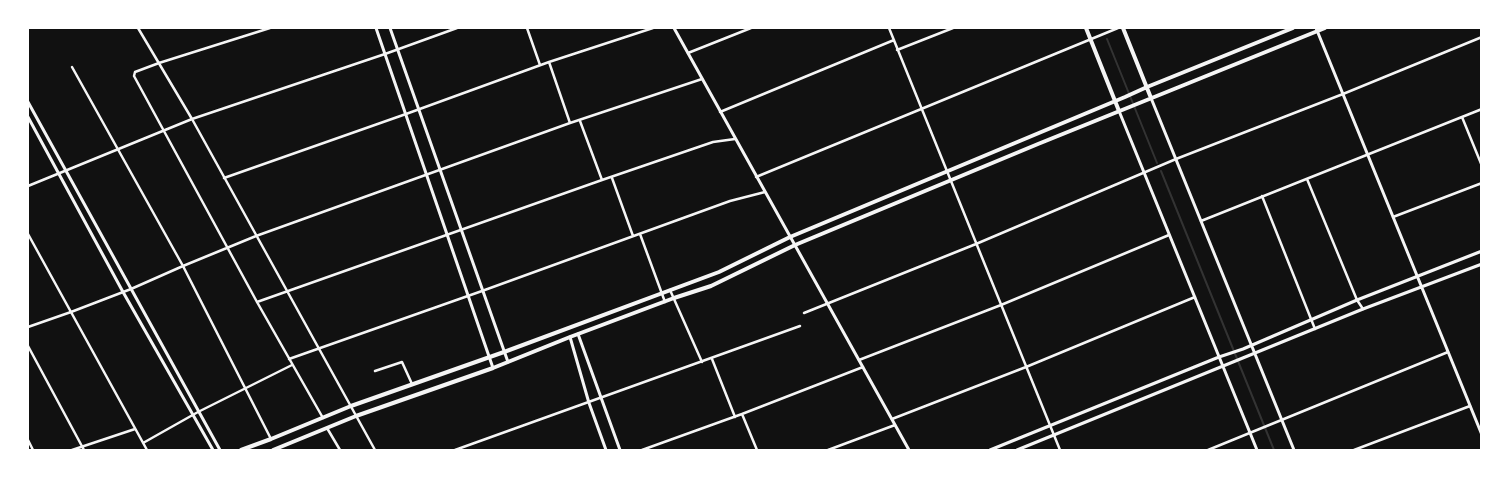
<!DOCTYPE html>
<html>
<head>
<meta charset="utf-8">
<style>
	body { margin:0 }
	#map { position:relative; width:1509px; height:478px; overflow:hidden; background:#111; font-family:Mulish,sans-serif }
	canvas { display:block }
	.frame { position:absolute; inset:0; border:29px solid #fff; pointer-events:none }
</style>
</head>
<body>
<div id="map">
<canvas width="1509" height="478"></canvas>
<div class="frame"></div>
</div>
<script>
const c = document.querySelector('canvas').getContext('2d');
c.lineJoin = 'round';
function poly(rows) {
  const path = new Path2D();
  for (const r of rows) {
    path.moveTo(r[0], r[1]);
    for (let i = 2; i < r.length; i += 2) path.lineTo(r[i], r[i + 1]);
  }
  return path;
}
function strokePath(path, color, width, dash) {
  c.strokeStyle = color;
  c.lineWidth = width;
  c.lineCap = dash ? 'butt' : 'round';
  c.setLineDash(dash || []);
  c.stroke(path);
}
strokePath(poly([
	[1107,39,1157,163],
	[1161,171,1274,450]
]), '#333', 2);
strokePath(poly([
	[138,28,192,119,375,450],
	[270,28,159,63,135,72,134,76,257,302,323,418],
	[527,28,540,65],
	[889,28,1060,450],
	[897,50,953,28],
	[688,53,751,28],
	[549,62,570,123],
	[72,67,183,266,271,439],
	[720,112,894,40],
	[1462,117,1482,166],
	[580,121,602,180],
	[756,177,1118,28],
	[224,178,406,114,549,62,653,28],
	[612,178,633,236],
	[1307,179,1357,300,1363,309],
	[28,186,192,119,385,54,457,28],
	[1262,196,1315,329],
	[1393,217,1482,183],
	[1201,221,1482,109],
	[28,234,147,450],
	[640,234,665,302],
	[670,290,702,362],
	[257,302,602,180,713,142,735,139],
	[804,313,976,244,1176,159,1343,94,1482,37],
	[28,327,71,312,131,289,183,266,256,236,570,123,702,79],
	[28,346,84,450],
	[289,359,482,291,730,201,765,192],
	[712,359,735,417],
	[859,360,1001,305,1169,235],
	[375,371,402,362,412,384],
	[742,414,757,450],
	[892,419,1026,367,1195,297],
	[327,428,340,450],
	[28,440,33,450],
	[143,443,198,412,292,365],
	[72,450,135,429],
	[455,450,800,326],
	[642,450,742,414,863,367],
	[828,450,895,425],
	[1208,450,1448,352],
	[1354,450,1470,406]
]), '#f5f5f5', 2.5);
strokePath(poly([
	[376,28,493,368],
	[390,28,508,362],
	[674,28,909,450],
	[1316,28,1482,435],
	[1151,98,1294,450],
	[28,102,220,450],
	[1119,111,1257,450],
	[28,117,123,292,213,450],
	[578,334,620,450],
	[570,337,589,403,606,450],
	[990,450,1219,357,1243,349,1357,300,1482,251],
	[1017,450,1363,309,1482,264]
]), '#f5f5f5', 3);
strokePath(poly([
	[1086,28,1119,111],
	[1123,28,1151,98],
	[241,450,271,439,351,406,504,352,719,272,790,237,1125,97,1147,87,1293,28],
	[273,450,356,416,493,368,570,337,674,298,711,286,795,245,1038,144,1325,28]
]), '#f5f5f5', 4);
</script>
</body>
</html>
